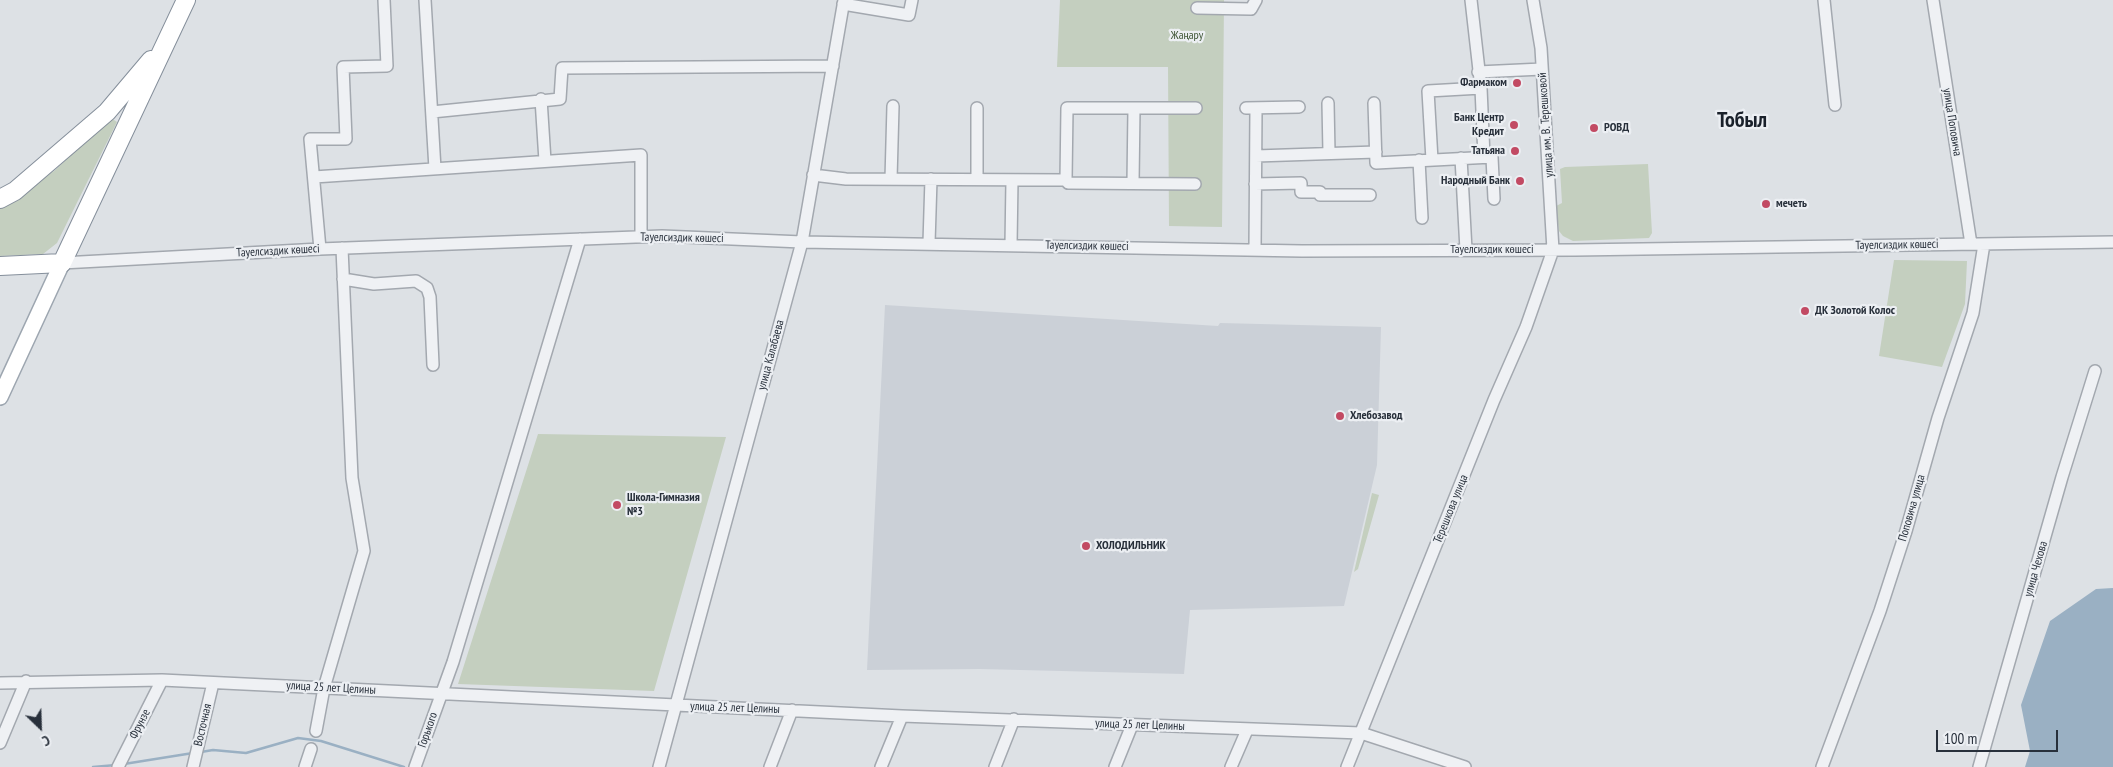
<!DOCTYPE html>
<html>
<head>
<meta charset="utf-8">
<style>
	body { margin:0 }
	#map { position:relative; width:2113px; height:767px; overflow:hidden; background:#dde1e5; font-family:"PT Sans Narrow",sans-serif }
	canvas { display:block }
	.north { position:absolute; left:15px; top:702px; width:50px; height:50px; -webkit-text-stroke:4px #eceff3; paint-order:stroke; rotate:156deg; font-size:14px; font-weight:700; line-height:20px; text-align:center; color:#28303b }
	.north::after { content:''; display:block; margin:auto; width:18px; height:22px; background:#28303b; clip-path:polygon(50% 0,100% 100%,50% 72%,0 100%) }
	.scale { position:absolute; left:1936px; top:730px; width:122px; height:22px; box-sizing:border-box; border:2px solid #28303b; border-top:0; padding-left:6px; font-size:15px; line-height:18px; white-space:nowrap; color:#28303b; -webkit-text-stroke:4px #eceff3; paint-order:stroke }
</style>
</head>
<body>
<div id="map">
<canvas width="2113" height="767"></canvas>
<div class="north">С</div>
<div class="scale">100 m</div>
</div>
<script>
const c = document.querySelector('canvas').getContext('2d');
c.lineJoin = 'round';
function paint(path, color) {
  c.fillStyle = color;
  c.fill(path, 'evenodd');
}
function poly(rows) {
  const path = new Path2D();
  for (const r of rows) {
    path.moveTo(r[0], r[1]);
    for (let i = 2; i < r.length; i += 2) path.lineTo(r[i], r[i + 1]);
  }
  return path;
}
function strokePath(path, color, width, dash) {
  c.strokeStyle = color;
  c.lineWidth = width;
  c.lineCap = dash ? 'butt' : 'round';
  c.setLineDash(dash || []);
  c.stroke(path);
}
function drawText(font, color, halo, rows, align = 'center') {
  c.font = font + ' "PT Sans Narrow",sans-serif';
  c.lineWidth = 4.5;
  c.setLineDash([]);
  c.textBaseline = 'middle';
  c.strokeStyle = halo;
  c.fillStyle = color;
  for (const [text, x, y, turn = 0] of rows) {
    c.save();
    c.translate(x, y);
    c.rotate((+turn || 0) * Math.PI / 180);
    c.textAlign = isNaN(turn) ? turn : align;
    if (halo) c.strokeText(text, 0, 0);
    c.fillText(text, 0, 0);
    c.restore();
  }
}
paint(poly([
	[885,305,1218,326,1220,323,1381,327,1377,465,1344,606,1190,610,1184,674,980,669,867,670]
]), '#cbd0d7');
paint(poly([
	[1060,0,1224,0,1222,227,1169,226,1168,67,1057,67],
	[111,118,117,122,57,243,43,254,0,256,0,208,54,171],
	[1648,164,1652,233,1649,238,1573,241,1563,236,1559,231,1556,206,1562,203,1560,169,1565,167],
	[1894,260,1967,261,1965,304,1942,367,1879,356],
	[538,434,726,437,654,691,458,684],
	[1372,493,1379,495,1358,569,1354,572]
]), '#c4cfbf');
paint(poly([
	[2113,588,2113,767,2025,767,2030,751,2021,705,2050,621,2096,589]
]), '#9ab0c3');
strokePath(poly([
	[201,752,213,750,246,753,298,738,321,741,404,767],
	[124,764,193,753],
	[93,767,116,765]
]), '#9ab0c3', 2.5);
const minor = poly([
	[425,0,435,169],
	[1471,0,1481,88,1484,157],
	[1824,0,1835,105],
	[1933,0,1971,244],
	[843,4,909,15,912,0],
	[1197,8,1251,9,1256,0],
	[1478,72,1542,69],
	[541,99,545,161],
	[1328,103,1329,153],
	[1374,103,1376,163,1492,157,1494,199],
	[1246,108,1299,107],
	[432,112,560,99,562,68,833,66],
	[1256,156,1376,152],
	[1461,158,1466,250],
	[1419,160,1422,218],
	[1432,160,1428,91,1481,88],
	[813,175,846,179,1066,180,1068,183,1195,184],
	[314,177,641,155,641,237],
	[891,179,893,106],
	[977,179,977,108],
	[1066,180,1067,108,1196,108],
	[1133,183,1134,108],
	[1255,184,1301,183,1301,192,1320,192,1320,195,1370,195],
	[929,243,931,179],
	[1011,245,1012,180],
	[320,249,310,139,346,139,343,67,387,66,384,0],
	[1255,250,1256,108],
	[62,263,320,249,662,236,802,242,1302,251,1575,250,2113,242],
	[343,279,374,284,416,281,427,288,430,297,433,365],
	[0,683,162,680,902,716,1361,733,1465,767],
	[316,731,324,688,364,551,352,478,342,248],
	[0,743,26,681],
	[118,767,162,680],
	[193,767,213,683],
	[305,767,311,749],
	[415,767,453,662,580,239],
	[659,767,802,242,844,0],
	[770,767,792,710],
	[881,767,902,716],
	[995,767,1014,719],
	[1115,767,1132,725],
	[1231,767,1247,730],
	[1347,767,1494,400,1526,327,1553,250,1541,48,1533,0],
	[1822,767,1880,611,1906,531,1938,418,1973,313,1984,244],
	[1979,767,2062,477,2095,371]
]);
const major = poly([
	[0,397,62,263]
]);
const highway = poly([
	[0,199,15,191,107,112,151,60],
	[0,266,62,263,186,0]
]);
strokePath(minor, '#a3a8af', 14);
strokePath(major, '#9da6b0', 18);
strokePath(highway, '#858f9b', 20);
strokePath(minor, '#eff1f4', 11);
strokePath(major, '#fff', 15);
strokePath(highway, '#fff', 18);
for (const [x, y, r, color] of [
	[1517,83,5,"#c24a63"],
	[1514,125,5,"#c24a63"],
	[1594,128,5,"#c24a63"],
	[1515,151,5,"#c24a63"],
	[1520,181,5,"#c24a63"],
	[1766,204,5,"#c24a63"],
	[1805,311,5,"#c24a63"],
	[1340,416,5,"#c24a63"],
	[617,505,5,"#c24a63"],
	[1086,546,5,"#c24a63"]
]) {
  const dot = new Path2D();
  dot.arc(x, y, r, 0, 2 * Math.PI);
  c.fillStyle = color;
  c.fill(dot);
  strokePath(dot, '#eceff3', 2);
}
drawText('12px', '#3e5536', '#eceff3', [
	["Жаңару",1187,36]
]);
drawText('bold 12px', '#28303b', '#eceff3', [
	["Фармаком",1507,83,"right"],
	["Банк Центр",1504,118,"right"],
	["Кредит",1504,132,"right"],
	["РОВД",1604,128],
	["Татьяна",1505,151,"right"],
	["Народный Банк",1510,181,"right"],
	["мечеть",1776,204],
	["ДК Золотой Колос",1815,311],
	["Хлебозавод",1350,416],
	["Школа-Гимназия",627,498],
	["№3",627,512],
	["ХОЛОДИЛЬНИК",1096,546]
], 'left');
drawText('12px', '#28303b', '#eceff3', [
	["улица Поповича",1952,122,81],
	["улица им. В. Терешковой",1546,125,-94],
	["Тауелсиздик көшесі",682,238,1],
	["Тауелсиздик көшесі",1897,245,-1],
	["Тауелсиздик көшесі",1087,246,1],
	["Тауелсиздик көшесі",1492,250],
	["Тауелсиздик көшесі",278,251,-3],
	["улица Калабаева",771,355,-75],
	["Поповича улица",1912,508,-74],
	["Терешкова улица",1451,509,-68],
	["улица Чехова",2036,569,-74],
	["улица 25 лет Целины",331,688,3],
	["улица 25 лет Целины",735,708,2],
	["Фрунзе",140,724,-63],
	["Восточная",203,725,-77],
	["улица 25 лет Целины",1140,725,2],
	["Горького",428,730,-71]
]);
drawText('bold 22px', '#1a212b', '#eceff3', [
	["Тобыл",1742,121]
]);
</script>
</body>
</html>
